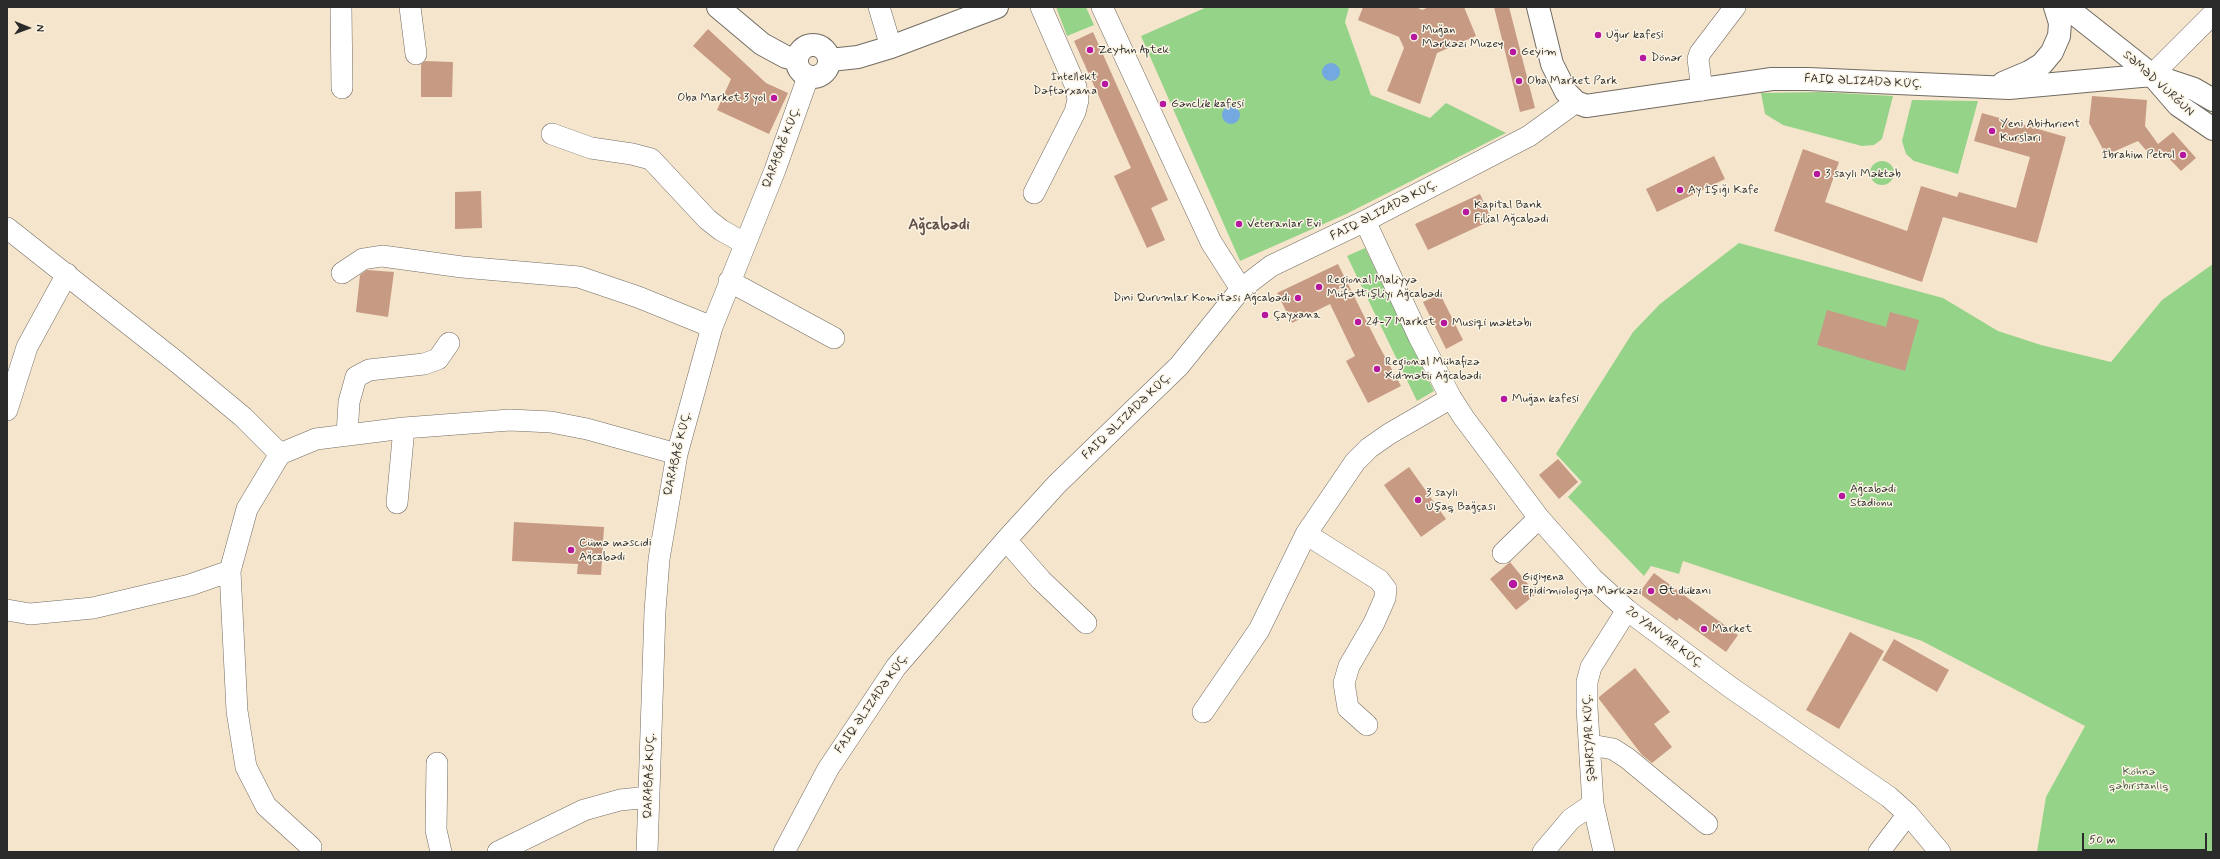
<!DOCTYPE html>
<html>
<head>
<meta charset="utf-8">
<style>
	body { margin:0 }
	#map { position:relative; width:2220px; height:859px; overflow:hidden; background:#f5e5cc; font-family:Mynerve,sans-serif }
	canvas { display:block }
	.frame { position:absolute; inset:0; border:8px solid #2b2b2b; pointer-events:none }
	.north { position:absolute; left:8px; top:8px; width:40px; height:40px; -webkit-text-stroke:3px #fcf5e5; paint-order:stroke; rotate:91deg; font-size:11px; font-weight:700; line-height:16px; text-align:center; color:#2b2b2b }
	.north::after { content:''; display:block; margin:auto; width:14px; height:18px; background:#2b2b2b; clip-path:polygon(50% 0,100% 100%,50% 72%,0 100%) }
	.scale { position:absolute; left:2082px; top:833px; width:125px; height:18px; box-sizing:border-box; border:2px solid #2b2b2b; border-top:0; padding-left:5px; font-size:12px; line-height:14px; white-space:nowrap; color:#2b2b2b; -webkit-text-stroke:3px #fcf5e5; paint-order:stroke }
</style>
</head>
<body>
<div id="map">
<canvas width="2220" height="859"></canvas>
<div class="frame"></div>
<div class="north">N</div>
<div class="scale">50 m</div>
</div>
<script>
const c = document.querySelector('canvas').getContext('2d');
c.lineJoin = 'round';
function paint(path, color) {
  c.fillStyle = color;
  c.fill(path, 'evenodd');
}
function poly(rows) {
  const path = new Path2D();
  for (const r of rows) {
    if (r.length === 3) {
      path.moveTo(r[0] + r[2], r[1]);
      path.arc(r[0], r[1], r[2], 0, 2 * Math.PI);
      continue;
    }
    path.moveTo(r[0], r[1]);
    for (let i = 2; i < r.length; i += 2) path.lineTo(r[i], r[i + 1]);
  }
  return path;
}
function strokePath(path, color, width, dash) {
  c.strokeStyle = color;
  c.lineWidth = width;
  c.lineCap = dash ? 'butt' : 'round';
  c.setLineDash(dash || []);
  c.stroke(path);
}
function drawText(font, color, halo, rows, align = 'center') {
  c.font = font + ' Mynerve,sans-serif';
  c.lineWidth = 3;
  c.setLineDash([]);
  c.textBaseline = 'middle';
  c.strokeStyle = halo;
  c.fillStyle = color;
  for (const [text, x, y, turn = 0] of rows) {
    c.save();
    c.translate(x, y);
    c.rotate((+turn || 0) * Math.PI / 180);
    c.textAlign = isNaN(turn) ? turn : align;
    if (halo) c.strokeText(text, 0, 0);
    c.fillText(text, 0, 0);
    c.restore();
  }
}
paint(poly([
	[1056,7,1086,7,1094,25,1067,36],
	[1207,7,1349,7,1345,22,1371,95,1430,118,1446,103,1506,133,1346,214,1240,261,1141,36],
	[1821,92,1893,96,1882,139,1874,145,1862,146,1783,125,1765,114,1761,93],
	[1912,100,1978,101,1958,174,1914,161,1906,154,1902,141],
	[1882,173,12],
	[1739,243,1943,298,1998,331,2041,345,2111,362,2162,300,2213,264,2213,852,2037,852,2046,797,2085,726,1922,641,1683,561,1679,574,1651,566,1644,576,1568,497,1582,482,1556,454,1633,332,1660,304],
	[1365,248,1434,391,1417,401,1347,256]
]), '#95d389');
paint(poly([
	[1331,72,9],
	[1231,115,9]
]), '#73a8e0');
paint(poly([
	[1363,7,1416,7,1422,10,1429,7,1464,7,1476,36,1437,53,1420,104,1387,91,1404,48,1399,37,1358,20],
	[1494,7,1509,7,1535,108,1520,112],
	[708,29,766,83,788,93,769,134,717,110,731,79,693,46],
	[1093,32,1168,200,1151,208,1165,240,1147,248,1114,176,1131,168,1074,41],
	[425,61,453,62,452,97,421,97,421,64],
	[2092,96,2147,100,2145,126,2158,144,2173,132,2196,158,2181,171,2161,150,2152,157,2138,141,2106,155,2089,123],
	[1982,113,2066,137,2037,243,1943,217,1922,282,1774,231,1803,149,1839,162,1825,202,1907,231,1921,186,1957,197,1959,192,2016,208,2030,157,1974,141],
	[1714,156,1725,179,1657,212,1646,189],
	[481,191,482,228,455,229,455,192],
	[1480,194,1492,220,1428,250,1415,224],
	[1338,264,1378,344,1401,386,1368,403,1346,361,1355,356,1330,304,1292,323,1277,293],
	[367,270,394,272,388,317,356,312,360,275],
	[1440,294,1463,340,1446,349,1423,302],
	[1827,310,1886,327,1890,312,1919,320,1905,371,1817,345],
	[1558,459,1578,482,1559,499,1539,475],
	[1409,467,1446,519,1421,537,1384,485],
	[514,522,604,527,601,575,577,574,578,564,512,561],
	[1510,562,1536,594,1516,610,1490,579],
	[1654,573,1738,635,1726,652,1679,618,1677,621,1639,593],
	[1850,632,1884,651,1839,729,1806,710],
	[1894,639,1949,670,1937,692,1882,660],
	[1635,668,1670,712,1654,724,1672,747,1652,763,1642,755,1599,699,1599,697]
]), '#c79a83');
const minor = poly([
	[341,7,342,88],
	[410,7,416,54],
	[879,7,891,47],
	[1102,7,1211,242,1241,289],
	[2152,75,2213,14],
	[1702,90,1698,59,1700,53,1735,7],
	[552,134,591,148,632,154,651,159,707,219,721,230,744,243],
	[1034,193,1075,112,1078,100,1076,87,1041,7],
	[1365,221,1419,337,1451,398,1464,418,1539,518,1593,579,1627,610,1730,687,1889,797,1908,814,1940,852],
	[7,228,178,363,243,417,280,454,316,439,404,428,510,420,551,422,587,429,677,454],
	[342,273,363,259,382,256,462,267,579,277,638,297,712,327],
	[729,281,834,338],
	[7,410,27,347,67,274],
	[347,435,349,402,356,377,369,370,424,364,438,359,449,343],
	[280,454,247,509,230,571,237,711,246,767,266,806,311,847],
	[397,503,404,428],
	[1306,534,1379,580,1386,589,1385,598,1374,623,1349,666,1344,683,1348,708,1367,725],
	[1006,540,1041,580,1086,623],
	[1503,553,1539,518],
	[7,610,30,614,93,608,190,585,230,571],
	[1203,712,1259,630,1306,534,1355,462,1369,448,1389,434,1451,398],
	[1591,745,1613,749,1627,758,1707,824],
	[437,763,436,830,441,852],
	[498,852,584,810,620,800,649,797],
	[647,852,655,611,659,559,677,454,712,327,775,170,808,77],
	[784,852,828,769,896,667,1006,540,1057,484,1179,366,1241,289,1271,266,1365,221,1529,136,1576,102],
	[1543,852,1571,819,1593,804],
	[1604,852,1593,804,1587,708,1587,682,1591,667,1627,610],
	[1879,852,1908,814]
]);
const major = poly([
	[718,7,762,44,786,57,797,60],
	[1538,7,1552,64,1566,92,1576,102,1586,106,1772,79,1808,79,2009,88,2152,75,2194,89,2213,100],
	[2066,7,2152,75,2178,105,2213,129],
	[813,61,16],
	[830,60,858,57,891,47,997,7],
	[2003,83,2029,72,2042,64,2052,52,2059,36,2060,23,2055,7]
]);
strokePath(minor, '#726c63', 22);
strokePath(major, '#726c63', 24);
strokePath(minor, '#fff', 21);
strokePath(major, '#fff', 22);
for (const [x, y, r, color] of [
	[1598,35,4,"#b5179e"],
	[1414,37,4,"#b5179e"],
	[1090,50,4,"#b5179e"],
	[1513,52,4,"#b5179e"],
	[1643,58,4,"#b5179e"],
	[1519,81,4,"#b5179e"],
	[1105,84,4,"#b5179e"],
	[774,98,4,"#b5179e"],
	[1163,104,4,"#b5179e"],
	[1992,131,4,"#b5179e"],
	[2183,155,4,"#b5179e"],
	[1817,174,4,"#b5179e"],
	[1680,190,4,"#b5179e"],
	[1466,212,4,"#b5179e"],
	[1239,224,4,"#b5179e"],
	[1319,287,4,"#b5179e"],
	[1298,298,4,"#b5179e"],
	[1265,315,4,"#b5179e"],
	[1358,322,4,"#b5179e"],
	[1444,323,4,"#b5179e"],
	[1377,369,4,"#b5179e"],
	[1504,399,4,"#b5179e"],
	[1842,496,4,"#b5179e"],
	[1418,500,4,"#b5179e"],
	[571,550,4,"#b5179e"],
	[1513,584,5,"#b5179e"],
	[1651,591,4,"#b5179e"],
	[1704,629,4,"#b5179e"]
]) {
  const dot = new Path2D();
  dot.arc(x, y, r, 0, 2 * Math.PI);
  c.fillStyle = color;
  c.fill(dot);
  strokePath(dot, '#fcf5e5', 1.5);
}
drawText('12px', '#2b2b2b', '#fcf5e5', [
	["Muğan",1422,30],
	["Mərkəzi Muzey",1422,44],
	["Uğur kafesi",1606,35],
	["Zeytun Aptek",1098,50],
	["Geyim",1521,52],
	["Dönər",1651,58],
	["İntellekt",1097,77,"right"],
	["Dəftərxana",1097,91,"right"],
	["Oba Market Park",1527,81],
	["Oba Market 3 yol",766,98,"right"],
	["Gənclik kafesi",1171,104],
	["Yeni Abiturient",2000,124],
	["Kursları",2000,138],
	["İbrahim Petrol",2175,155,"right"],
	["3 saylı Məktəb",1825,174],
	["Ay İşığı Kafe",1688,190],
	["Kapital Bank",1474,205],
	["Filial Ağcabədi",1474,219],
	["Veteranlar Evi",1247,224],
	["Regional Maliyyə",1327,280],
	["Müfəttişliyi Ağcabədi",1327,294],
	["Dini Qurumlar Komitəsi Ağcabədi",1290,298,"right"],
	["Çayxana",1273,315],
	["24-7 Market",1366,322],
	["Musiqi məktəbi",1452,323],
	["Regional Mühafizə",1385,362],
	["Xidmətii Ağcabədi",1385,376],
	["Muğan kafesi",1512,399],
	["Ağcabədi",1850,489],
	["Stadionu",1850,503],
	["3 saylı",1426,493],
	["Uşaq Bağçası",1426,507],
	["Cümə məscidi",579,543],
	["Ağcabədi",579,557],
	["Gigiyena",1522,577],
	["Epidimiologiya Mərkəzi",1522,591],
	["Әt dükanı",1659,591],
	["Market",1712,629]
], 'left');
drawText('12px', '#2b2b2b', '#fcf5e5', [
	["FAIQ ƏLIZADƏ KÜÇ.",1863,82,3],
	["SƏMƏD VURĞUN",2158,84,42],
	["QARABAĞ KÜÇ.",782,148,-69],
	["FAIQ ƏLIZADƏ KÜÇ.",1384,211,-27],
	["FAIQ ƏLIZADƏ KÜÇ.",1127,417,-44],
	["QARABAĞ KÜÇ.",678,454,-77],
	["20 YANVAR KÜÇ.",1664,638,37],
	["FAIQ ƏLIZADƏ KÜÇ.",872,704,-55],
	["ŞƏHRIYAR KÜÇ.",1590,738,-93],
	["QARABAĞ KÜÇ.",650,776,-88]
]);
drawText('12px', '#4b5d47', '#fcf5e5', [
	["Köhnə",2139,772],
	["qəbirstanlıq",2139,786]
]);
drawText('bold 16px', '#62524a', '#fcf5e5', [
	["Ağcabədi",939,226]
]);
</script>
</body>
</html>
